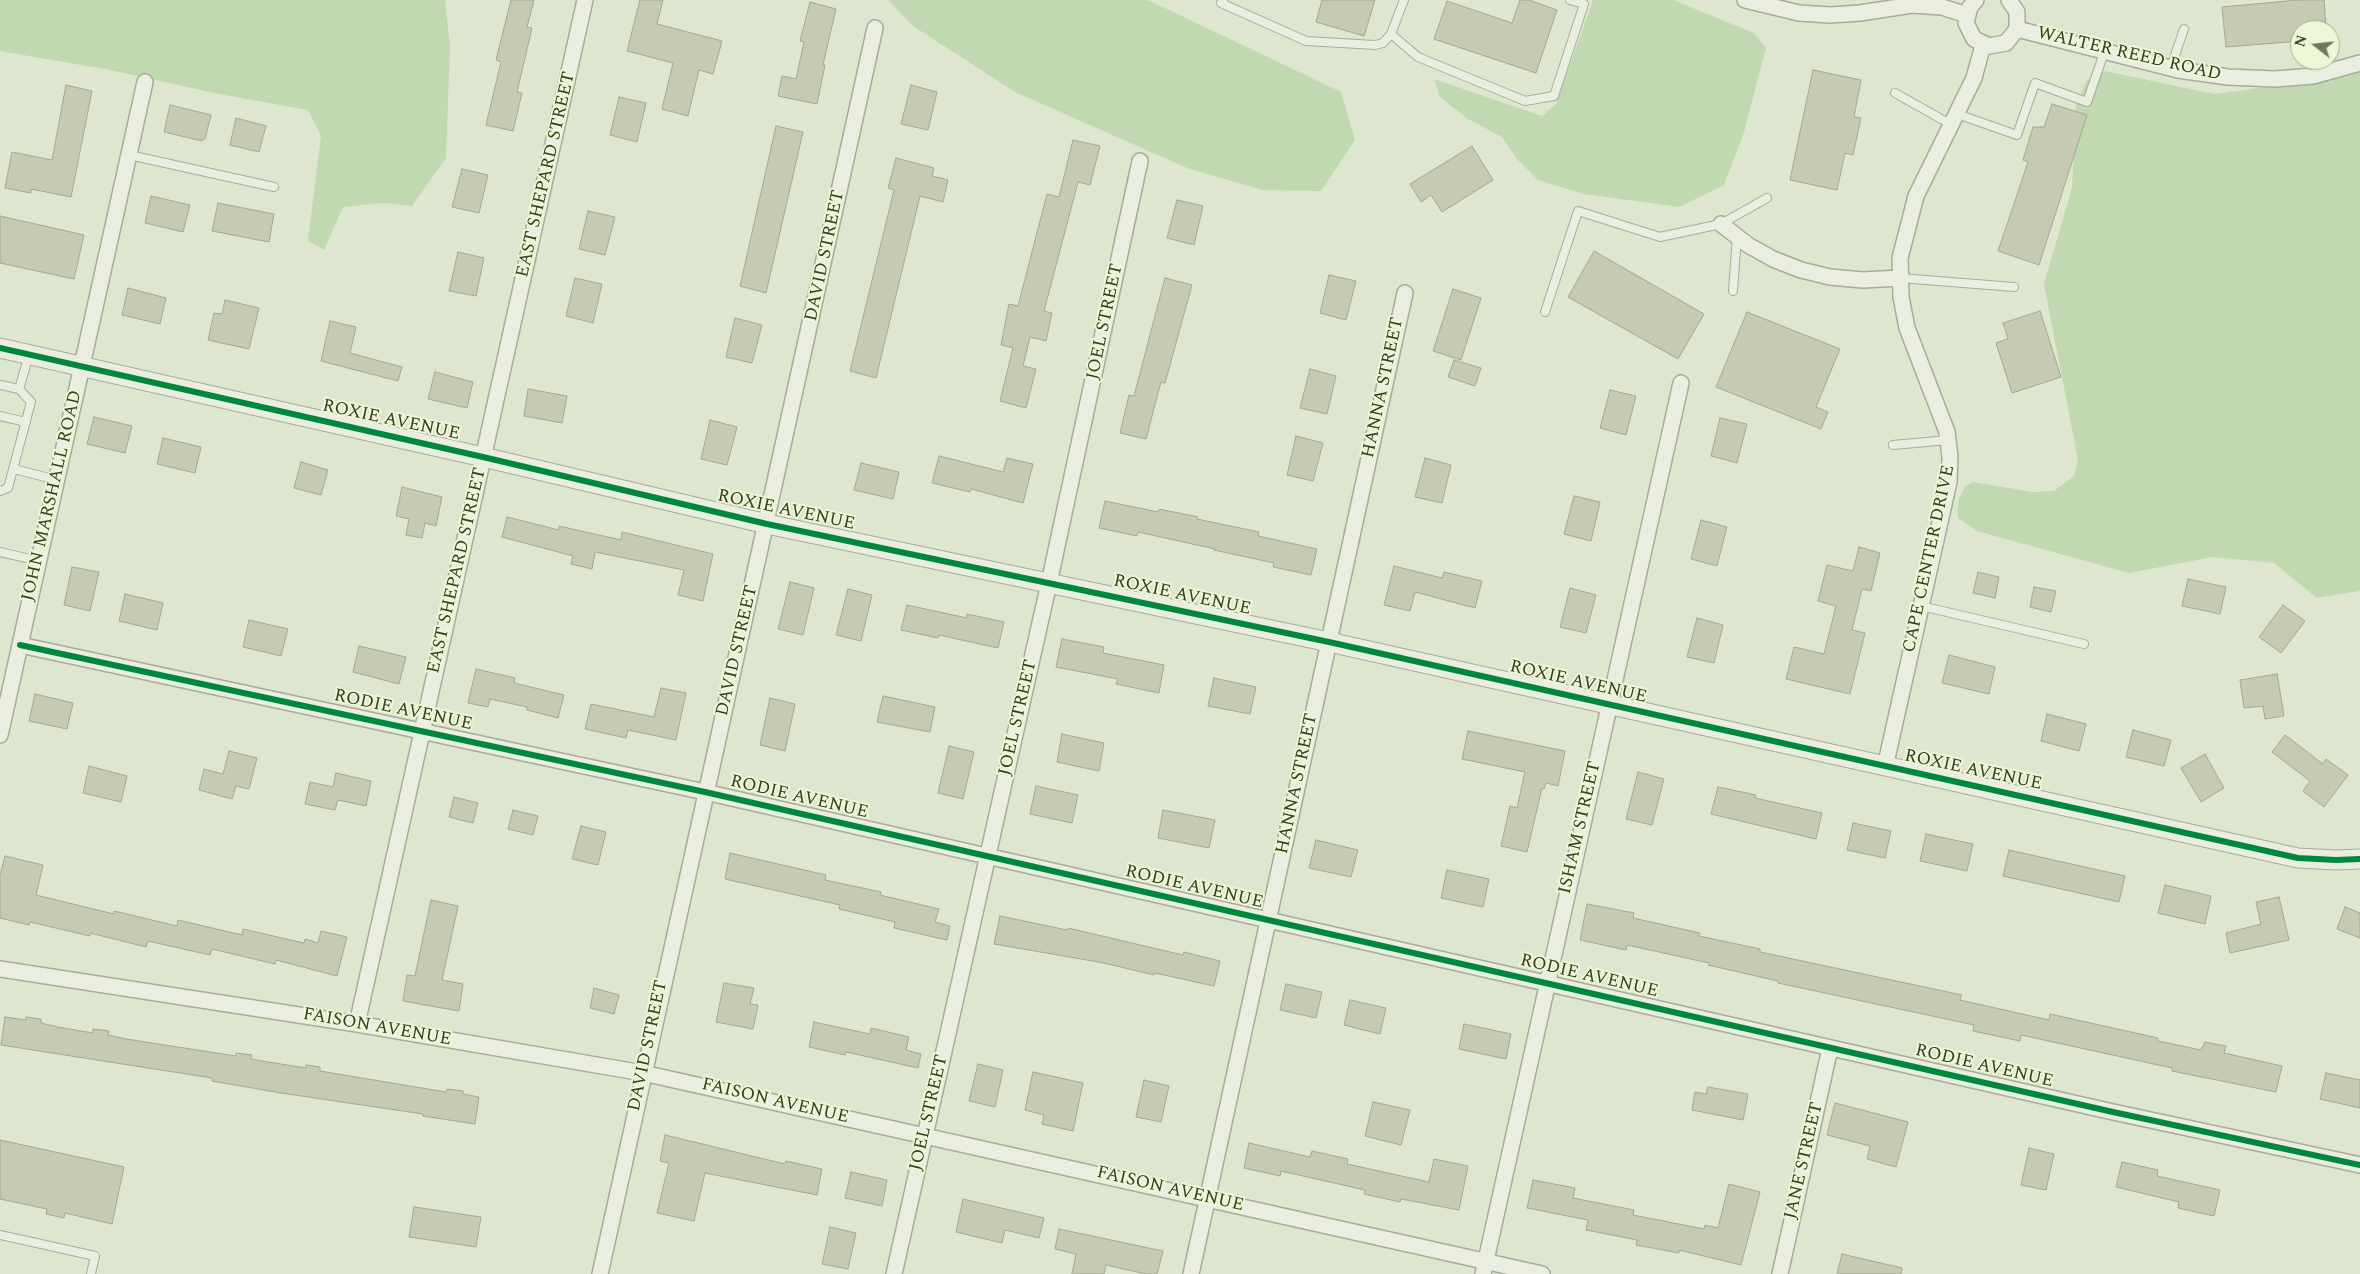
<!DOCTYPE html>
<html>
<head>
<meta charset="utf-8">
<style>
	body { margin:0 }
	#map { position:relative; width:2360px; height:1274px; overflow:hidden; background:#dee6cf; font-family:Spectral,serif }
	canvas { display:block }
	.north { position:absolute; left:2290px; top:20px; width:50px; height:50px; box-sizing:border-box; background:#ecf7d5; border:1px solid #a4ac8c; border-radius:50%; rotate:286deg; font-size:14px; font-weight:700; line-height:20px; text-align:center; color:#383b1f }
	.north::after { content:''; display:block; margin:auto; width:18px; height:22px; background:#72775d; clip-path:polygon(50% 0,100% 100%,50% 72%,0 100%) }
</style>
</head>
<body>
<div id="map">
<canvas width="2360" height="1274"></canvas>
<div class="north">N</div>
</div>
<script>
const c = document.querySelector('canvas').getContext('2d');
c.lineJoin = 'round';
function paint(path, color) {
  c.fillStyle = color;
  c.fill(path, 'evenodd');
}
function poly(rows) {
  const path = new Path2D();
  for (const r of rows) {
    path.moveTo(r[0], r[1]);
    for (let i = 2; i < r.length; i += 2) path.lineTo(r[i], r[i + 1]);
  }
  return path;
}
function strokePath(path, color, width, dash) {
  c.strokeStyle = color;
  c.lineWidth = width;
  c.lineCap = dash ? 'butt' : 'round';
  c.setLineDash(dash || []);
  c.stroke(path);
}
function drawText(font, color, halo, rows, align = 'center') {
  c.font = font + ' Spectral,serif';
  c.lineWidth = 4;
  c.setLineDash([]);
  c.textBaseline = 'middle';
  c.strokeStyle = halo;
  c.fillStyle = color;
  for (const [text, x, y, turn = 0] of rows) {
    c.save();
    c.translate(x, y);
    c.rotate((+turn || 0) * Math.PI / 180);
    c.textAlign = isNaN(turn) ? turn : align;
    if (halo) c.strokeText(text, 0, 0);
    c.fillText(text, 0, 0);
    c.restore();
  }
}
paint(poly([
	[0,0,445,0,450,46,446,158,412,206,384,203,343,207,324,250,308,241,321,136,308,110,219,94,110,70,0,51],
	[888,0,1148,0,1341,92,1355,140,1321,191,1262,190,1187,168,1015,92,913,26],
	[1593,0,1673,0,1754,33,1766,48,1744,132,1724,185,1679,207,1584,194,1538,180,1517,159,1502,137,1468,119,1440,97,1434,79,1542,116,1556,104],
	[2105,71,2214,94,2341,77,2360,71,2360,591,2317,598,2274,563,2213,557,2129,573,1977,531,1958,518,1958,501,1965,486,1973,482,2033,492,2054,491,2074,476,2078,460,2044,284,2072,188,2076,105,2087,80]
]), '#c0d9b1');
const building = poly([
	[511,0,534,0,527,27,532,28,517,92,522,93,513,131,486,125,501,62,496,60,511,0],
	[640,0,663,0,657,24,722,41,713,74,699,70,688,116,662,109,673,63,627,51,640,0],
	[1322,0,1375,0,1364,36,1316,22,1322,0],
	[1520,0,1529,0,1557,10,1536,73,1434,39,1447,1,1512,23,1520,0],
	[2298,0,2324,0,2326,30,2300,30,2300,41,2226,47,2222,7,2298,0],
	[810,2,836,9,823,65,825,65,817,104,778,96,782,76,796,79,804,42,800,41,810,2],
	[1813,70,1861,80,1854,117,1861,118,1853,155,1845,153,1837,190,1790,180,1813,70],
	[66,85,92,91,71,197,31,189,31,193,5,188,12,152,52,160,66,85],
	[911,85,937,92,928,130,901,124,911,85],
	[619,97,646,103,637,142,610,135,619,97],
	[2052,104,2087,115,2039,265,1998,251,2028,162,2023,160,2033,127,2044,127,2052,104],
	[170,105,211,115,205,139,203,139,202,141,164,132,170,105],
	[236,118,266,126,259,152,230,145,236,118],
	[776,126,803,132,766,293,740,286,776,126],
	[1073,140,1100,146,1090,185,1078,182,1044,311,1052,313,1046,341,1030,337,1023,366,1036,369,1026,408,1000,401,1013,348,1001,345,1009,304,1018,306,1047,194,1059,197,1073,140],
	[1472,146,1493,180,1442,212,1431,195,1421,202,1410,184,1472,146],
	[896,158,934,168,932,176,948,180,943,202,920,196,876,378,850,371,894,190,888,188,896,158],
	[462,169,488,175,479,213,452,207,462,169],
	[151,196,190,205,183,232,145,223,151,196],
	[1177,200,1203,206,1194,245,1167,238,1177,200],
	[218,203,274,214,269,242,212,231,218,203],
	[588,211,615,217,605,255,579,249,588,211],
	[0,216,84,235,74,279,0,263,0,216],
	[1594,251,1704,314,1678,359,1568,297,1594,251],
	[458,252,484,258,476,296,449,291,458,252],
	[1329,275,1356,281,1346,320,1320,313,1329,275],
	[575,278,602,284,593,323,566,316,575,278],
	[1165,278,1192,285,1165,383,1161,382,1146,439,1120,433,1129,395,1134,396,1165,278],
	[128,288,166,298,160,324,122,315,128,288],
	[1453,289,1481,298,1461,360,1433,351,1453,289],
	[225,300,259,308,249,349,208,340,214,313,222,314,225,300],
	[2040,311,2061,377,2012,393,1996,343,2008,339,2003,323,2040,311],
	[1747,312,1840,349,1816,407,1828,412,1821,429,1716,387,1747,312],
	[735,318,762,325,752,363,726,357,735,318],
	[330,321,356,327,350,353,402,367,398,381,321,361,330,321],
	[1454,360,1481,368,1475,386,1448,377,1454,360],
	[1310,369,1336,376,1327,414,1300,408,1310,369],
	[435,372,473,382,467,408,428,399,435,372],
	[528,389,567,396,562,423,524,416,528,389],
	[1610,390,1636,396,1626,435,1600,428,1610,390],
	[94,417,132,426,125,453,87,444,94,417],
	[1720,418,1747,424,1737,463,1711,456,1720,418],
	[710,420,737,427,727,465,701,459,710,420],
	[1296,436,1323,443,1313,481,1287,475,1296,436],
	[163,438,201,447,195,473,157,464,163,438],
	[939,456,1003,472,1007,458,1033,464,1023,503,971,489,970,492,932,483,939,456],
	[1425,458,1451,465,1442,503,1415,497,1425,458],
	[301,462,328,470,321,495,294,488,301,462],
	[861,463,899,472,893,499,854,490,861,463],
	[402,487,442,497,436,526,425,523,422,538,406,535,409,519,396,516,402,487],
	[1574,496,1600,502,1591,541,1564,534,1574,496],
	[1105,501,1158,512,1159,509,1198,517,1197,519,1259,532,1258,536,1317,549,1311,575,1273,567,1274,563,1214,550,1215,549,1138,532,1137,536,1099,528,1105,501],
	[507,517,559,530,559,526,621,540,622,532,713,554,703,601,678,595,684,570,595,552,592,569,571,564,573,556,502,537,507,517],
	[1701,520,1727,527,1717,566,1691,559,1701,520],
	[1859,547,1880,553,1871,591,1862,589,1852,630,1865,633,1850,694,1786,679,1794,647,1824,654,1836,606,1818,601,1827,565,1853,571,1859,547],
	[1394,566,1442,578,1444,572,1482,581,1475,608,1415,592,1410,611,1384,605,1394,566],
	[72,567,99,572,90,611,64,605,72,567],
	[1978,572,1999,577,1995,598,1973,593,1978,572],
	[2188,579,2226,587,2220,614,2182,606,2188,579],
	[790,582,814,588,803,635,778,629,790,582],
	[2034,587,2056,591,2051,612,2030,607,2034,587],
	[1570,588,1596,595,1586,633,1560,627,1570,588],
	[848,589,872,595,861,641,836,635,848,589],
	[125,594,163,603,157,630,119,621,125,594],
	[907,605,967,618,967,614,1004,622,998,648,939,635,938,638,901,630,907,605],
	[2283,605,2305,621,2281,653,2259,637,2283,605],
	[1697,618,1723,625,1714,663,1687,657,1697,618],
	[249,620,288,629,281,656,243,647,249,620],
	[1062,639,1104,647,1103,653,1164,665,1159,693,1116,684,1118,679,1056,667,1062,639],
	[359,646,406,657,399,684,353,672,359,646],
	[1949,655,1995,667,1989,694,1942,683,1949,655],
	[476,669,515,678,514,683,564,695,558,718,527,710,527,707,490,699,488,707,468,703,476,669],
	[2277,674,2284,716,2265,719,2263,706,2244,708,2240,680,2277,674],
	[1214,678,1256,687,1250,714,1208,706,1214,678],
	[661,688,686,693,676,740,628,730,626,738,585,729,591,704,654,717,661,688],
	[35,694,73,703,67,729,29,721,35,694],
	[883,696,935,707,930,732,877,722,883,696],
	[770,698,795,704,785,751,760,745,770,698],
	[2047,714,2086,724,2079,751,2041,741,2047,714],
	[2133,730,2171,740,2164,766,2126,757,2133,730],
	[1468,731,1565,751,1558,786,1546,783,1544,789,1542,788,1527,852,1501,846,1510,806,1517,808,1525,772,1462,759,1468,731],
	[1062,734,1104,743,1099,771,1057,762,1062,734],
	[2285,735,2323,764,2326,759,2348,775,2324,807,2303,791,2310,781,2272,752,2285,735],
	[949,746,974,752,963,799,938,793,949,746],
	[229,751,257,758,249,789,236,786,232,799,199,790,204,769,223,774,229,751],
	[2205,754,2224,788,2201,802,2181,768,2205,754],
	[89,766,127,776,121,802,83,793,89,766],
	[1638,772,1664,779,1652,825,1626,819,1638,772],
	[336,773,371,781,366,806,338,800,335,810,305,804,310,782,333,787,336,773],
	[1036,786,1078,795,1072,823,1030,814,1036,786],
	[1718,787,1756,795,1755,798,1822,813,1816,839,1711,814,1718,787],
	[454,797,478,803,473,823,449,817,454,797],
	[513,810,538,816,533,835,508,829,513,810],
	[1163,810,1215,820,1209,848,1158,838,1163,810],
	[1853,823,1891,831,1885,858,1847,850,1853,823],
	[581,826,606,832,598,865,572,859,581,826],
	[1926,834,1973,844,1967,871,1920,861,1926,834],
	[1316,840,1358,850,1351,877,1309,868,1316,840],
	[2009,850,2125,876,2119,902,2003,876,2009,850],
	[730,853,826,875,825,880,881,892,880,895,939,909,935,922,950,926,947,940,894,928,895,922,839,909,840,905,725,879,730,853],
	[5,856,43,865,36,895,114,914,114,911,177,926,178,920,242,935,243,929,304,943,305,939,318,943,321,931,347,937,337,976,276,960,275,964,212,949,210,955,148,941,146,947,90,933,90,936,30,922,29,925,0,918,0,875,5,856],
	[1447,870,1489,879,1483,907,1441,898,1447,870],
	[2165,885,2211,896,2205,924,2158,913,2165,885],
	[2279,897,2289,940,2230,953,2226,933,2261,924,2256,902,2279,897],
	[431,900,458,906,442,980,463,984,459,1011,403,1001,407,975,415,976,431,900],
	[1587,904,1634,913,1633,918,1700,933,1699,936,1760,949,1760,952,1962,995,1960,1000,2049,1020,2050,1014,2158,1038,2158,1041,2201,1050,2205,1042,2226,1046,2224,1053,2282,1066,2276,1092,2172,1071,2172,1068,2021,1035,2020,1041,1973,1031,1974,1025,1778,983,1778,981,1708,965,1709,963,1627,945,1626,950,1580,940,1587,904],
	[2345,907,2360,913,2360,938,2337,929,2345,907],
	[1000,916,1067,930,1068,928,1183,955,1184,952,1220,961,1214,986,1155,973,1154,975,1104,963,994,944,1000,916],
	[724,983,754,988,750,1004,758,1005,753,1029,716,1022,724,983],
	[1286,984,1322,992,1316,1018,1280,1010,1286,984],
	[594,988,619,995,614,1014,590,1008,594,988],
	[1350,1000,1386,1008,1380,1034,1344,1025,1350,1000],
	[5,1017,26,1020,26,1017,41,1019,41,1023,58,1027,93,1033,93,1029,109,1031,108,1035,126,1039,236,1056,236,1053,252,1055,251,1059,268,1062,306,1068,306,1065,320,1067,320,1071,446,1092,447,1089,463,1091,463,1094,479,1097,475,1124,423,1116,423,1114,281,1093,212,1081,212,1078,1,1045,5,1017],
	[814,1022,870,1034,871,1028,909,1037,906,1050,921,1054,918,1068,846,1052,845,1055,809,1047,814,1022],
	[1464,1024,1511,1034,1506,1059,1459,1049,1464,1024],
	[978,1064,1003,1070,995,1107,969,1101,978,1064],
	[1033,1072,1083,1083,1073,1131,1042,1124,1044,1115,1025,1110,1033,1072],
	[2326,1073,2360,1080,2360,1108,2320,1099,2326,1073],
	[1144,1080,1169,1086,1161,1122,1136,1117,1144,1080],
	[1708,1087,1748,1094,1743,1120,1692,1110,1695,1092,1706,1094,1708,1087],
	[1373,1102,1410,1110,1401,1145,1365,1136,1373,1102],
	[1835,1103,1908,1122,1896,1167,1867,1159,1870,1146,1827,1135,1835,1103],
	[665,1135,785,1164,786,1161,822,1169,817,1195,705,1173,694,1221,657,1213,669,1163,660,1161,665,1135],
	[0,1140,124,1167,112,1224,65,1213,64,1218,46,1214,47,1209,0,1199,0,1140],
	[1249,1143,1310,1157,1312,1151,1348,1159,1347,1164,1429,1182,1434,1159,1468,1166,1459,1210,1401,1199,1400,1202,1364,1194,1365,1190,1281,1171,1280,1176,1244,1168,1249,1143],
	[2029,1148,2054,1154,2046,1190,2021,1185,2029,1148],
	[2122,1162,2158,1170,2157,1176,2220,1190,2214,1216,2178,1208,2179,1202,2116,1187,2122,1162],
	[851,1172,887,1180,882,1206,845,1198,851,1172],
	[1533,1180,1575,1188,1573,1198,1634,1210,1633,1215,1704,1229,1705,1225,1718,1228,1729,1184,1760,1192,1741,1265,1679,1250,1679,1253,1636,1245,1637,1240,1586,1230,1588,1220,1527,1208,1533,1180],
	[963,1199,1044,1218,1039,1238,1005,1230,1002,1243,956,1232,963,1199],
	[414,1207,481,1217,476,1247,409,1237,414,1207],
	[830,1227,856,1233,848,1269,822,1264,830,1227],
	[1059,1229,1163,1251,1157,1274,1146,1274,1106,1265,1104,1274,1072,1274,1076,1254,1055,1249,1059,1229],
	[1842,1254,1902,1268,1901,1274,1837,1274,1842,1254]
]);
paint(building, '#c6cab0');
strokePath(building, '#a3a78e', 1);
const service = poly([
	[1223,0,1221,3,1306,41,1375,45,1383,43,1391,34,1404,0],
	[1391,34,1418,57,1525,101,1554,96,1584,4,1570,0],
	[2171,67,2184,29],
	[1895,93,1952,125],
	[1957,114,2017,135,2035,83,2087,102,2105,50],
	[129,155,274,187],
	[1900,278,2014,287],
	[1733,291,1737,236],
	[1545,312,1578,211,1660,237,1721,224,1767,198],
	[0,385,19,389,29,355],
	[0,416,26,422],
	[1893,445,1948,440],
	[14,469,57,480],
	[0,491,8,488,31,402,19,389],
	[0,552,39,561],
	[1921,606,2084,644],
	[0,1235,95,1256,91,1274]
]);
const minor = poly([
	[1745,0,1799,13,1830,15,1860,13,1912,5,1942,7,1967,15],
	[1976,0,1970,7,1966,23,1974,39,1989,46,2006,43,2017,29,2017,12,2009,0],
	[2017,29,2178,70,2228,77,2275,79,2313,76,2360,63],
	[1721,224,1748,245,1773,259,1801,270,1830,277,1863,280,1900,278],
	[20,645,705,792,2113,1112,2360,1165],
	[0,735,145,82],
	[1885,767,1949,482,1950,457,1947,432,1907,328,1901,297,1900,258,1916,196,1974,78,1983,45],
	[0,969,357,1024,643,1073,1542,1274],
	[357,1024,585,0],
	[600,1274,875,28],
	[894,1274,1049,583,1140,161],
	[1191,1274,1405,293],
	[1483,1274,1681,383],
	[1780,1274,1830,1048]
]);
const tertiary = poly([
	[0,348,483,457,767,524,1329,642,2298,858,2336,860,2360,859]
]);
strokePath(service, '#a6ac97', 10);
strokePath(minor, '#a6ac97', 18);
strokePath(tertiary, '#a6ac97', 21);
strokePath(service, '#e9eee1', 8);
strokePath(minor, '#e9eee1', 15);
strokePath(tertiary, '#e9eee1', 19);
strokePath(poly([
	[0,348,483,457,767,524,1329,642,2298,858,2336,860,2360,859],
	[20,645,705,792,2113,1112,2360,1165]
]), '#00873e', 6);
drawText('18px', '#383b1f', '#ecf7d5', [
	["WALTER REED ROAD",2129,55,13],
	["EAST SHEPARD STREET",547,175,-77],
	["DAVID STREET",826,256,-78],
	["JOEL STREET",1106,322,-78],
	["HANNA STREET",1384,388,-78],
	["ROXIE AVENUE",391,421,12],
	["JOHN MARSHALL ROAD",53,496,-77],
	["ROXIE AVENUE",786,511,12],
	["CAPE CENTER DRIVE",1930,559,-78],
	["EAST SHEPARD STREET",458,571,-77],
	["ROXIE AVENUE",1182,596,12],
	["DAVID STREET",738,651,-77],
	["ROXIE AVENUE",1578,683,13],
	["RODIE AVENUE",403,711,12],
	["JOEL STREET",1019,718,-77],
	["ROXIE AVENUE",1973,771,12],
	["HANNA STREET",1298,784,-78],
	["RODIE AVENUE",799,798,13],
	["ISHAM STREET",1581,828,-77],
	["RODIE AVENUE",1194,888,13],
	["RODIE AVENUE",1589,977,13],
	["FAISON AVENUE",377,1028,10],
	["DAVID STREET",649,1046,-78],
	["RODIE AVENUE",1984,1067,13],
	["FAISON AVENUE",775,1102,13],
	["JOEL STREET",930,1113,-77],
	["JANE STREET",1805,1161,-77],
	["FAISON AVENUE",1170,1190,13]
]);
</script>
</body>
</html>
